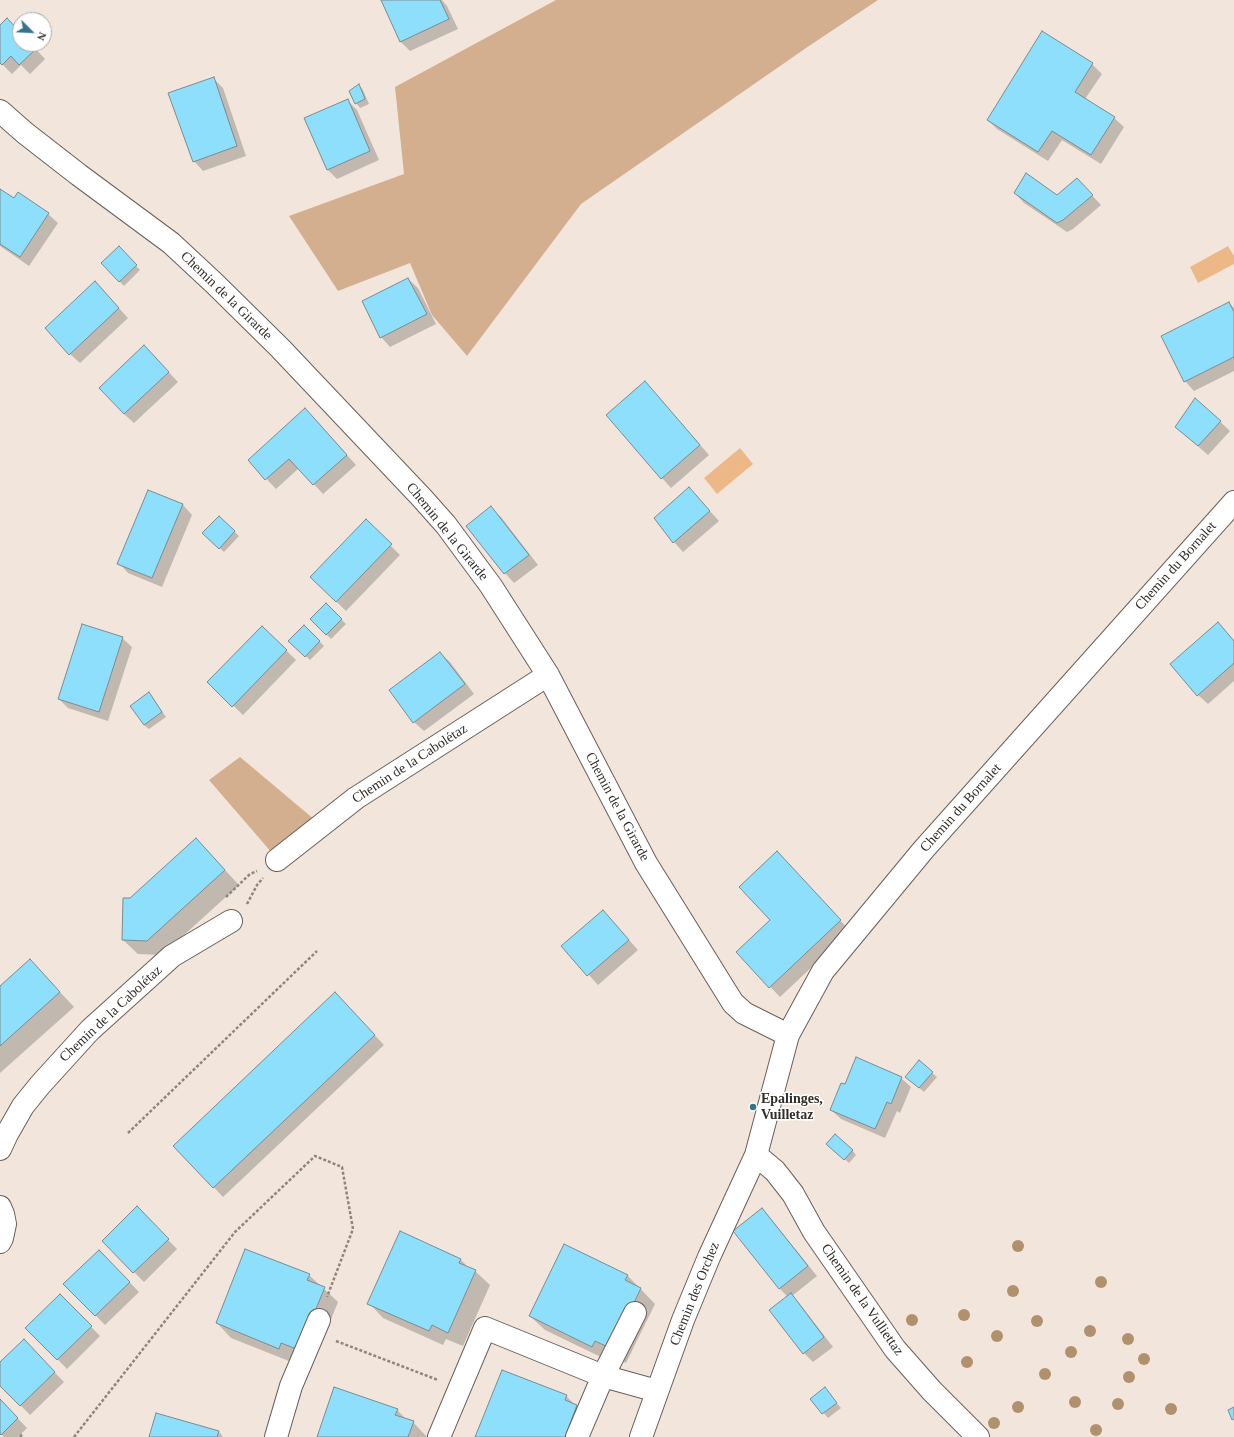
<!DOCTYPE html>
<html>
<head>
<meta charset="utf-8">
<style>
	body { margin:0 }
	#map { position:relative; width:1234px; height:1437px; overflow:hidden; background:#f2e6dc; font-family:Georgia,serif }
	canvas { display:block }
	.north { position:absolute; left:12px; top:12px; width:40px; height:40px; box-sizing:border-box; background:#fff; border:1px solid #adabaa; border-radius:50%; rotate:114deg; font-size:11px; font-weight:700; line-height:16px; text-align:center; color:#322e2a }
	.north::after { content:''; display:block; margin:auto; width:14px; height:18px; background:#357489; clip-path:polygon(50% 0,100% 100%,50% 72%,0 100%) }
</style>
</head>
<body>
<div id="map">
<canvas width="1234" height="1437"></canvas>
<div class="north">N</div>
</div>
<script>
const c = document.querySelector('canvas').getContext('2d');
c.lineJoin = 'round';
function paint(path, color) {
  c.fillStyle = color;
  c.fill(path, 'evenodd');
}
function poly(rows) {
  const path = new Path2D();
  for (const r of rows) {
    path.moveTo(r[0], r[1]);
    for (let i = 2; i < r.length; i += 2) path.lineTo(r[i], r[i + 1]);
  }
  return path;
}
function strokePath(path, color, width, dash) {
  c.strokeStyle = color;
  c.lineWidth = width;
  c.lineCap = dash ? 'butt' : 'round';
  c.setLineDash(dash || []);
  c.stroke(path);
}
function drawText(font, color, halo, rows, align = 'center') {
  c.font = font + ' Georgia,serif';
  c.lineWidth = 3;
  c.setLineDash([]);
  c.textBaseline = 'middle';
  c.strokeStyle = halo;
  c.fillStyle = color;
  for (const [text, x, y, turn = 0] of rows) {
    c.save();
    c.translate(x, y);
    c.rotate((+turn || 0) * Math.PI / 180);
    c.textAlign = isNaN(turn) ? turn : align;
    if (halo) c.strokeText(text, 0, 0);
    c.fillText(text, 0, 0);
    c.restore();
  }
}
paint(poly([
	[556,0,878,0,809,46,581,204,467,356,432,315,410,263,338,291,289,216,404,174,395,87],
	[240,757,315,820,272,853,209,780]
]), '#d4af8f');
paint(poly([
	[1228,246,1234,256,1234,264,1198,283,1190,267],
	[740,448,753,464,717,494,704,478]
]), '#edb888');
paint(poly([
	[382,0,442,0,447,6,458,29,410,51,400,41],
	[0,27,20,33,20,44,31,44,45,59,30,74,21,65,12,74,0,62],
	[1092,64,1102,74,1085,99,1114,118,1124,127,1101,164,1062,140,1048,161,997,129,988,120],
	[213,78,223,88,246,156,203,171,194,161],
	[359,85,363,90,369,104,360,108,356,103],
	[347,100,357,110,379,160,337,179,327,169],
	[1086,189,1101,205,1073,229,1067,232,1024,203,1015,193,1057,196],
	[0,190,14,199,48,214,58,223,29,266,0,246],
	[119,248,140,270,124,286,102,264],
	[408,279,418,288,436,324,390,347,381,337],
	[104,292,128,318,80,363,70,354],
	[1229,303,1234,308,1234,371,1194,391,1185,381],
	[153,356,178,382,134,423,124,414],
	[645,382,709,455,671,488,662,478],
	[1196,399,1230,431,1208,455,1176,427],
	[315,419,356,465,323,494,299,468,276,489,249,460],
	[149,491,183,505,192,515,162,587,128,573,119,563],
	[698,498,719,521,683,552,674,542,655,519],
	[491,508,501,517,538,565,514,583,505,573,468,526],
	[219,517,239,536,224,552,204,533],
	[366,521,400,555,346,611,311,577],
	[326,605,346,624,331,639,311,619],
	[304,626,324,646,310,660,290,641],
	[262,627,296,660,243,715,209,682],
	[1227,633,1234,641,1234,681,1208,704,1198,695],
	[122,638,132,647,108,721,68,708,59,699],
	[440,653,450,662,474,694,424,731,414,722],
	[153,698,166,717,149,729,144,725],
	[196,839,239,885,162,955,138,954,123,940,124,899,131,899],
	[786,862,850,931,780,997,737,952,771,920],
	[603,911,638,950,598,985,563,946],
	[30,960,74,1007,0,1073,0,987],
	[344,1003,384,1045,223,1197,175,1146],
	[919,1062,937,1077,924,1092,911,1081],
	[901,1078,911,1087,900,1113,897,1111,885,1138,841,1119,831,1110,845,1086],
	[832,1148,852,1150,856,1155,849,1163],
	[137,1208,177,1249,144,1282,103,1241],
	[762,1209,771,1219,817,1276,792,1296,800,1304,833,1347,813,1362,804,1353,788,1297,780,1289,734,1231],
	[99,1251,139,1292,105,1325,65,1284],
	[461,1260,469,1268,475,1271,490,1285,463,1346,446,1339,443,1345,383,1318,369,1303],
	[309,1275,338,1302,313,1364,296,1357,294,1363,231,1338,217,1323],
	[627,1275,655,1304,626,1363,609,1355,607,1360,545,1330,530,1316],
	[60,1295,100,1336,67,1369,27,1328],
	[24,1341,64,1382,30,1415,0,1384,0,1364],
	[825,1389,841,1408,828,1418,812,1399],
	[566,1396,591,1420,584,1437,476,1437],
	[0,1400,27,1428,18,1437,4,1437,0,1433],
	[397,1410,407,1420,413,1422,427,1437,318,1437],
	[157,1415,219,1432,223,1437,150,1437]
]), '#0003');
const building = poly([
	[381,0,440,0,449,19,400,42,381,0],
	[7,18,20,32,20,44,32,44,36,49,19,65,11,56,2,65,0,63,0,25,7,18],
	[1042,31,1093,63,1075,92,1115,117,1091,155,1052,131,1038,152,987,120,1042,31],
	[214,77,237,146,193,162,168,93,214,77],
	[359,84,365,99,355,104,349,91,359,84],
	[348,99,370,151,327,170,304,118,348,99],
	[1026,173,1057,195,1077,178,1093,195,1063,220,1057,223,1014,193,1026,173],
	[0,189,14,198,18,192,49,213,20,257,0,244,0,189],
	[119,246,137,265,119,282,101,263,119,246],
	[408,278,427,314,380,338,362,301,408,278],
	[95,281,119,308,69,355,45,328,95,281],
	[1229,302,1234,312,1234,357,1184,382,1161,336,1229,302],
	[144,345,169,372,124,414,99,388,144,345],
	[645,381,700,445,661,479,606,415,645,381],
	[1195,398,1221,421,1198,446,1175,427,1195,398],
	[305,408,347,455,313,485,289,459,265,480,248,460,305,408],
	[689,487,710,511,673,543,654,518,689,487],
	[148,490,183,504,152,578,117,564,148,490],
	[491,506,529,555,504,574,466,526,491,506],
	[219,516,235,531,219,549,202,533,219,516],
	[366,519,392,544,336,602,310,577,366,519],
	[326,603,342,619,326,635,310,619,326,603],
	[1218,622,1234,641,1234,663,1197,696,1170,664,1218,622],
	[82,624,123,637,99,712,58,699,82,624],
	[304,625,320,641,305,657,288,641,304,625],
	[262,626,287,650,232,707,207,682,262,626],
	[440,652,465,684,413,723,389,690,440,652],
	[149,692,162,712,144,725,130,706,149,692],
	[196,838,225,870,147,941,122,940,123,898,130,898,196,838],
	[777,851,841,920,769,988,736,952,770,920,739,887,777,851],
	[603,910,629,940,587,976,561,946,603,910],
	[30,959,60,992,0,1046,0,986,30,959],
	[335,992,375,1035,213,1188,173,1146,335,992],
	[856,1057,902,1077,891,1104,887,1102,875,1129,830,1110,841,1083,845,1084,856,1057],
	[919,1060,933,1072,919,1088,905,1077,919,1060],
	[835,1134,853,1150,844,1160,826,1144,835,1134],
	[137,1206,169,1239,133,1273,102,1241,137,1206],
	[762,1208,808,1266,779,1289,733,1231,762,1208],
	[400,1231,461,1259,459,1263,476,1270,448,1333,432,1325,429,1331,367,1304,400,1231],
	[564,1244,628,1275,625,1280,641,1288,612,1349,595,1341,592,1347,529,1316,564,1244],
	[245,1249,310,1274,307,1280,325,1287,299,1350,281,1343,279,1349,216,1323,245,1249],
	[99,1250,130,1282,95,1316,63,1284,99,1250],
	[791,1293,824,1337,803,1354,769,1310,791,1293],
	[60,1294,92,1326,57,1360,25,1328,60,1294],
	[24,1339,55,1372,20,1406,0,1386,0,1362,24,1339],
	[502,1370,567,1395,565,1400,577,1405,565,1437,475,1437,502,1370],
	[334,1387,398,1409,395,1415,414,1421,408,1437,317,1437,334,1387],
	[825,1387,837,1403,822,1414,810,1399,825,1387],
	[0,1399,18,1418,1,1435,0,1434,0,1399],
	[1234,1407,1234,1419,1232,1420,1228,1410,1234,1407],
	[156,1413,219,1431,217,1437,149,1437,156,1413]
]);
paint(building, '#8edffb');
strokePath(building, '#7c8a90', 1);
const minor = poly([
	[0,111,25,133,79,175,171,243,214,283,280,348,422,498,446,525,491,586,548,675,646,863,733,1003,744,1013,788,1035],
	[277,860,356,798,548,675],
	[0,1149,7,1134,23,1106,40,1085,90,1030,172,956,231,921],
	[756,1155,775,1171,793,1194,814,1232,895,1349,932,1391,978,1437],
	[0,1207,3,1214,5,1224,2,1238,0,1242],
	[276,1437,291,1386,319,1320],
	[439,1437,485,1328,603,1376,657,1391],
	[577,1437,603,1376,635,1313],
	[641,1437,683,1320,709,1257,756,1155,788,1035,823,971,924,849,1234,502]
]);
strokePath(minor, '#6a6058', 24);
strokePath(poly([
	[226,897,250,874,257,871],
	[247,904,257,885,263,878],
	[128,1133,317,951],
	[336,1341,438,1380],
	[20,1437,23,1433],
	[74,1437,235,1232,315,1156,342,1167,353,1229,327,1297]
]), '#8d867f', 2.5, [3, 2]);
strokePath(minor, '#fff', 22);
c.fillStyle = '#b1906d';
for (const [x, y] of [
	[1018,1246],
	[1101,1282],
	[1013,1291],
	[964,1315],
	[912,1320],
	[1037,1321],
	[1090,1331],
	[997,1336],
	[1128,1339],
	[1071,1352],
	[1144,1359],
	[967,1362],
	[1045,1374],
	[1129,1377],
	[1075,1402],
	[1118,1404],
	[1018,1407],
	[1171,1409],
	[994,1423],
	[1096,1430]
]) {
  c.beginPath();
  c.arc(x, y, 6, 0, 2 * Math.PI);
  c.fill();
}
for (const [x, y, r, color] of [
	[753,1107,4,"#357489"]
]) {
  const dot = new Path2D();
  dot.arc(x, y, r, 0, 2 * Math.PI);
  c.fillStyle = color;
  c.fill(dot);
  strokePath(dot, '#fff', 1.5);
}
drawText('14px', '#322e2a', '#fff', [
	["Chemin de la Girarde",226,296,44],
	["Chemin de la Girarde",447,532,51],
	["Chemin du Bornalet",1176,566,-48],
	["Chemin de la Cabolétaz",410,764,-33],
	["Chemin de la Girarde",617,807,62],
	["Chemin du Bornalet",961,808,-48],
	["Chemin de la Cabolétaz",111,1014,-43],
	["Chemin des Orchez",695,1294,-68],
	["Chemin de la Vulliettaz",862,1300,55]
]);
drawText('bold 14px', '#322e2a', '#fff', [
	["Epalinges,",761,1099],
	["Vuilletaz",761,1115]
], 'left');
</script>
</body>
</html>
